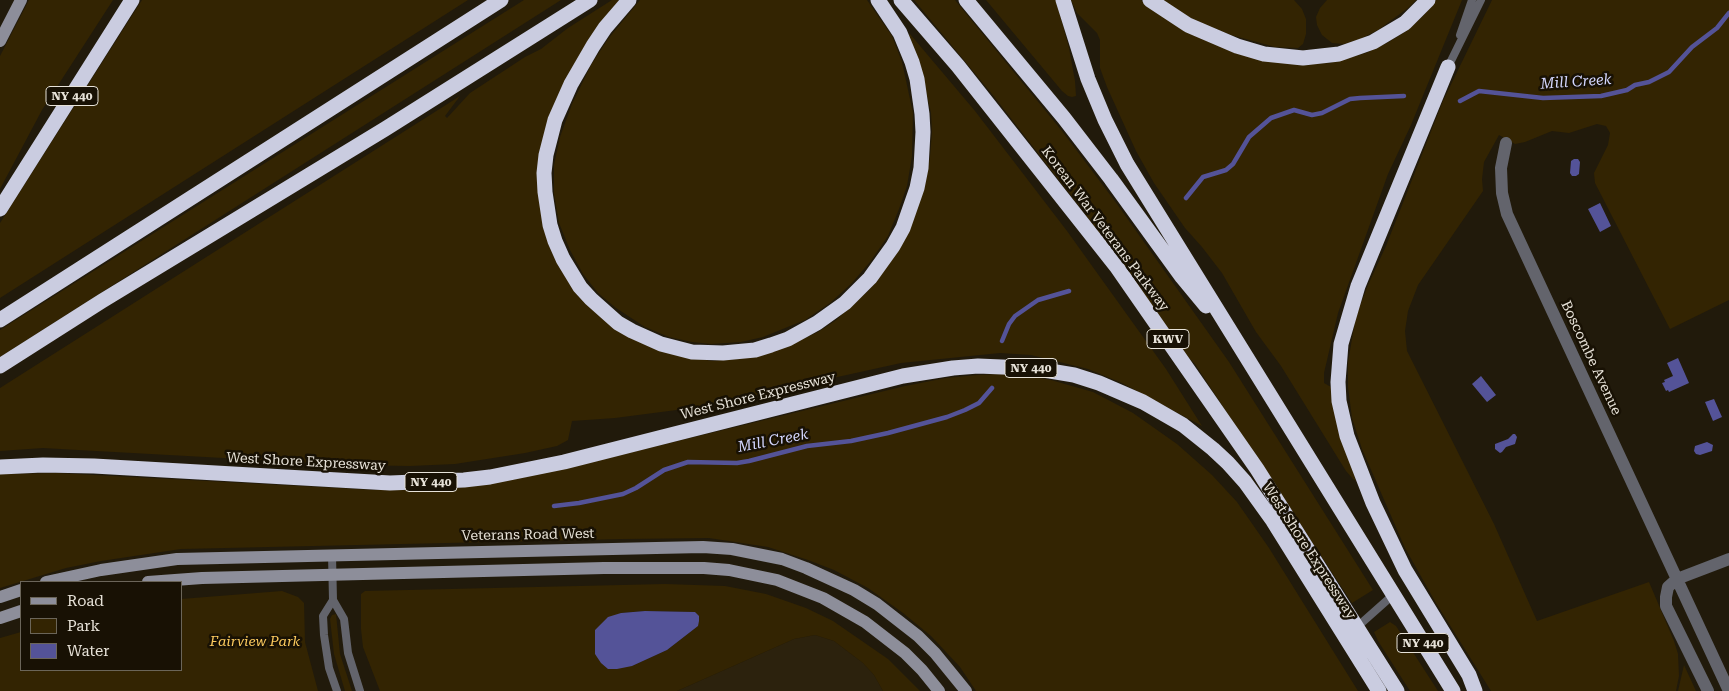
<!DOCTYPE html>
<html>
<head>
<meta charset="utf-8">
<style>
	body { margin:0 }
	#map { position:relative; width:1729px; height:691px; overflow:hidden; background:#211a0b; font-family:"Roboto Serif",serif }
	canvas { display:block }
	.legend { position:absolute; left:20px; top:581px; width:162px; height:90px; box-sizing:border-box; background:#181104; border:1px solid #6b6559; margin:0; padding:6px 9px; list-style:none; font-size:15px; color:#e7e2d8 }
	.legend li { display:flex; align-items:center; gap:10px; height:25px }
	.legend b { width:25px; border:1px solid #6b6559 }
</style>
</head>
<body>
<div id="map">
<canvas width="1729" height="691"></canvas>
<ul class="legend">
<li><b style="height:6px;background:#8d8e9a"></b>Road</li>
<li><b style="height:14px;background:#332402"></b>Park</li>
<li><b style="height:14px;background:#545398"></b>Water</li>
</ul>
</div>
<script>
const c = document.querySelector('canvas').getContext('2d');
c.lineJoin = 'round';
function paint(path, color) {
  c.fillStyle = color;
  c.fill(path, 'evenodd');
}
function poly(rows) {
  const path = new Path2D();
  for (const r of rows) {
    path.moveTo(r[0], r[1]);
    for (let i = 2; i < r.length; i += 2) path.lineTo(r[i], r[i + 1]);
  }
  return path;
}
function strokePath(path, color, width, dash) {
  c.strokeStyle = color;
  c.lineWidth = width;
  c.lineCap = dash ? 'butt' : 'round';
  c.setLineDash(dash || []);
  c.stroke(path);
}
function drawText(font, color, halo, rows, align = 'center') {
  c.font = font + ' "Roboto Serif",serif';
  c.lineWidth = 5;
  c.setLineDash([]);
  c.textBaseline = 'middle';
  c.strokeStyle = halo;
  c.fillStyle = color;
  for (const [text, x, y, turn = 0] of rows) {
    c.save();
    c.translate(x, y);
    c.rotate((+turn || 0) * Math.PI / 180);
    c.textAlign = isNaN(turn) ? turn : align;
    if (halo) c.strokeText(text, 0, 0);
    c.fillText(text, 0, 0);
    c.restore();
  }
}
paint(poly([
	[815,635,834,641,863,663,874,675,883,691,677,691,794,639]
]), '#2c220d');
paint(poly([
	[29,0,113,0,42,110,0,189,0,56],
	[142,0,468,0,0,298,0,223],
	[524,0,561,0,0,357,0,330],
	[612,0,619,0,585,47,539,196,584,300,689,357,712,361,736,359,794,343,818,332,835,321,869,290,883,272,897,252,925,185,930,157,932,132,931,113,921,70,908,36,910,34,975,111,1067,231,1166,369,1202,426,1122,383,1088,369,1031,355,1000,353,901,363,724,402,692,408,615,418,572,421,568,440,557,446,525,453,455,464,410,466,351,465,78,450,43,448,0,451,0,388,460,96,445,116,447,118,470,93,525,57,541,49,568,28],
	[640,0,867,0,892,36,902,62,913,113,912,156,907,186,899,209,888,236,870,262,851,284,830,303,805,320,763,337,741,342,711,344,692,342,669,337,645,327,616,308,598,293,583,274,570,250,559,223,554,194,554,165,560,137,572,104,591,65,608,39],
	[914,0,955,0,1062,131,1117,204,1229,362,1373,590,1352,603,1195,364,1188,357,1080,207,992,94],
	[986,0,1056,0,1069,48,1075,81,1076,96,1072,97,1068,96,1062,91],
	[1071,0,1141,0,1153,10,1307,64,1330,63,1366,53,1387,43,1405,32,1423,16,1436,0,1462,0,1411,125,1388,174,1338,313,1324,373,1324,383,1331,387,1356,481,1353,479,1346,471,1281,366,1256,332,1222,273,1202,247,1185,228,1154,183,1136,151,1107,87,1100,68,1100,40,1097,33,1077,13],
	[1162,0,1294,0,1302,9,1306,19,1306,34,1303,44,1298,48,1275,47,1231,35,1199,22,1179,12],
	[1327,0,1416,0,1408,8,1378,30,1358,40,1344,44,1332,43,1322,35,1317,25,1316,17,1320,8],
	[1492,0,1729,0,1729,300,1670,329,1595,183,1594,173,1608,145,1610,133,1606,126,1597,124,1569,133,1552,131,1525,142,1515,144,1499,135,1484,162,1482,179,1483,191,1418,285,1408,311,1405,331,1407,351,1494,524,1537,621,1649,582,1674,641,1678,654,1679,676,1676,691,1491,691,1436,603,1405,548,1362,449,1352,418,1348,387,1348,362,1356,316,1368,285,1386,246,1443,101],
	[1004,374,1022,375,1051,380,1093,392,1133,413,1177,444,1212,475,1237,502,1269,548,1358,691,976,691,960,667,931,636,903,613,868,588,834,570,808,560,768,547,709,538,623,539,181,549,101,561,66,568,0,588,0,474,57,473,375,490,432,490,458,488,554,471,905,386,946,378,977,375],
	[665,584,725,586,766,594,806,608,833,621,888,659,920,691,883,691,874,675,863,663,834,641,815,635,794,639,677,691,380,691,363,647,361,629,361,594,365,591],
	[645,611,695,612,698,626,667,650,632,666,595,654,595,630,621,613],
	[282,591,298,597,304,603,305,642,318,691,0,691,0,638,21,632,21,670,181,670,181,599],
	[336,614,340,654,352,691,345,691,334,654,330,619,332,615],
	[1390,622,1396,626,1438,691,1410,691,1378,641,1374,632],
	[1684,665,1696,691,1678,691]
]), '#332402');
paint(poly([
	[1574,159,1578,159,1580,162,1579,174,1576,176,1572,176,1570,173,1571,161],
	[1600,203,1611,226,1600,232,1588,209],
	[1678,358,1689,383,1669,392,1668,390,1666,391,1662,383,1665,382,1664,380,1673,376,1667,363],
	[1481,376,1496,395,1487,402,1472,384],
	[1714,399,1722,417,1713,421,1705,402],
	[1513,434,1515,434,1517,437,1515,444,1506,447,1502,452,1500,453,1495,449,1495,444,1508,439],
	[1707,442,1713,445,1712,451,1700,455,1696,454,1694,451,1695,446],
	[645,611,695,612,699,616,699,621,698,626,667,650,632,666,617,669,608,669,601,663,595,654,595,630,608,617,621,613]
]), '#545398');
strokePath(poly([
	[1460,101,1479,91,1543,98,1601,96,1627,90,1635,85,1649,82,1669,72,1692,47,1717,28,1729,13],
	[1186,198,1203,177,1226,170,1233,164,1249,137,1271,118,1294,110,1312,115,1322,113,1350,99,1360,98,1404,96],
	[1002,341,1009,324,1015,316,1038,300,1069,291],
	[554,506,579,503,623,494,636,488,664,470,688,462,737,463,749,461,807,446,851,441,888,433,947,417,965,410,979,403,992,388]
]), '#545398', 4.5);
strokePath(poly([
	[1460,35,1472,0],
	[1448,67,1481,0],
	[332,555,333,600,344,619,348,653,360,691],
	[333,600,323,616,324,635,329,668,337,691],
	[1357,627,1393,595]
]), '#63646c', 8);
strokePath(poly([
	[1506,143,1501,168,1502,193,1507,214,1729,691],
	[1708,691,1666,606,1666,597,1668,587,1677,579,1729,559]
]), '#63646c', 12);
strokePath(poly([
	[0,41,21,0],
	[46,582,101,570,177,559,656,548,703,547,732,549,782,559,806,568,854,590,877,604,918,636,935,653,966,691],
	[148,582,202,578,604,568,704,568,729,570,777,580,823,598,865,622,905,653,922,670,939,691],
	[0,597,21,590],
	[0,618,21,611]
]), '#8d8e9a', 12);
strokePath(poly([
	[629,0,605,28,593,46,571,84,555,120,546,155,544,173,545,192,550,225,555,241,563,259,580,287,591,299,618,323,632,331,661,344,692,352,723,353,755,350,771,345,788,339,817,323,845,303,870,278,893,246,903,228,917,188,921,168,923,132,922,114,917,79,912,62,900,33,878,0],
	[901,0,958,66,1116,266,1257,469,1397,691],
	[966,0,1064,118,1111,179,1182,277,1206,306],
	[1063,0,1088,79,1105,120,1127,164,1453,691],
	[1150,0,1188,25,1237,46,1264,54,1303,58,1339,54,1373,42,1405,23,1428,0],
	[1448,67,1358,286,1341,344,1338,382,1339,401,1347,436,1373,503,1405,570,1469,675,1475,691],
	[0,209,132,0],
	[0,320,501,0],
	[0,366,102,301,385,129,590,0],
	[0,467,43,465,94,466,390,483,464,480,490,477,564,462,903,376,953,368,978,366,1026,368,1050,371,1074,375,1099,383,1143,402,1183,425,1213,449,1228,463,1245,482,1273,521,1379,691]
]), '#cacce0', 15);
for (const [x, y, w] of [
	[72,96,52],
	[1168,339,42],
	[1031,368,52],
	[431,482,52],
	[1423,643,52]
]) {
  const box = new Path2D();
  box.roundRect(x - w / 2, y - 9.5, w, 19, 4);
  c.fillStyle = '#181104';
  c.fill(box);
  strokePath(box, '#e7e2d8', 1);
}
drawText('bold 12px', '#e7e2d8', null, [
	["NY 440",72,96],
	["KWV",1168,339],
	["NY 440",1031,368],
	["NY 440",431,482],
	["NY 440",1423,643]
]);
drawText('14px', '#e7e2d8', '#181104', [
	["Korean War Veterans Parkway",1105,229,53],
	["Boscombe Avenue",1591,358,65],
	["West Shore Expressway",758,396,-14],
	["West Shore Expressway",306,462,3],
	["Veterans Road West",528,535,-1],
	["West Shore Expressway",1309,551,57]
]);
drawText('italic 14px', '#fdcb5e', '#181104', [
	["Fairview Park",255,642]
]);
drawText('italic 15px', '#d4d7ff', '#181104', [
	["Mill Creek",1576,82,-4],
	["Mill Creek",773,441,-11]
]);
</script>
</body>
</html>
